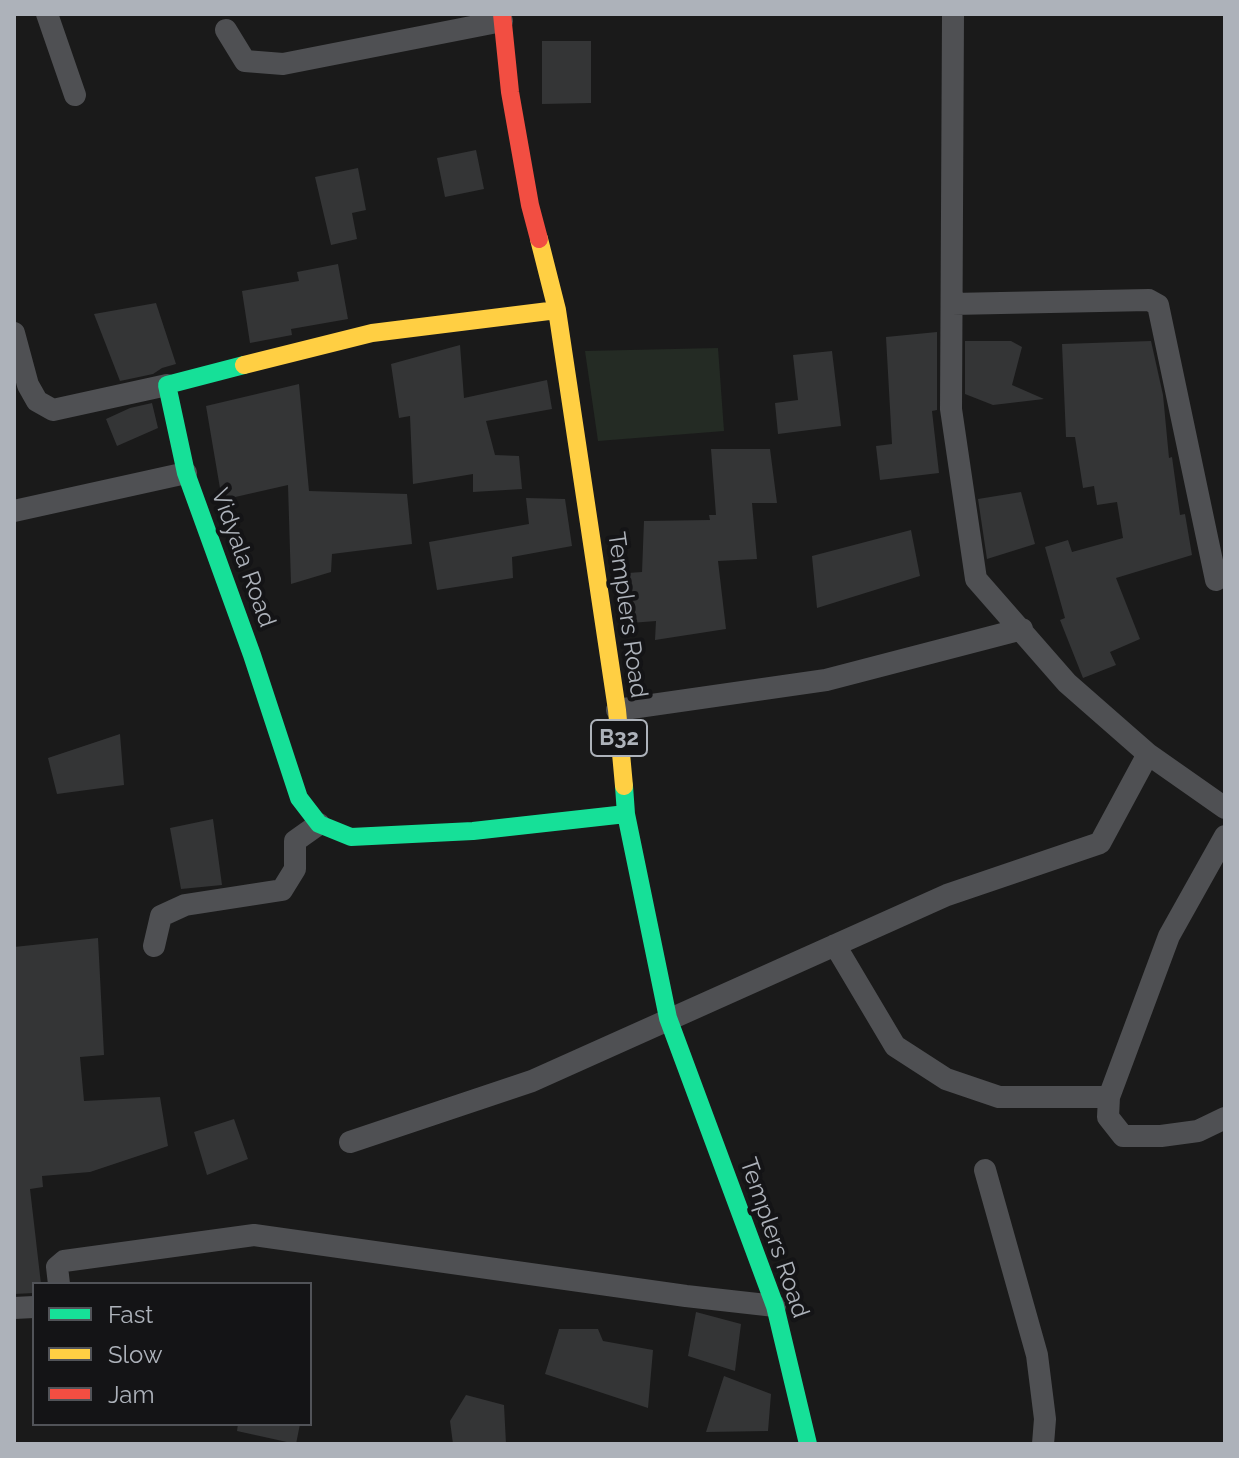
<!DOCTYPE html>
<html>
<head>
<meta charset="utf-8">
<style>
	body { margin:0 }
	#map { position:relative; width:1239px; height:1458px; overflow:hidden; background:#1a1a1a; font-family:Raleway,sans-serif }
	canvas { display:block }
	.frame { position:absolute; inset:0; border:16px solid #adb2ba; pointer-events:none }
	.legend { position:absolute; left:32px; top:1282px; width:280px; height:144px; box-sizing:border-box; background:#141416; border:2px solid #515358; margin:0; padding:10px 14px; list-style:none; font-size:24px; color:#adb2ba }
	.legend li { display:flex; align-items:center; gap:16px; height:40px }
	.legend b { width:40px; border:2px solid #515358 }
</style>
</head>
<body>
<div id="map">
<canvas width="1239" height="1458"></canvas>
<div class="frame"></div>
<ul class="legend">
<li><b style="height:10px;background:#16e098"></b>Fast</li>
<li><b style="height:10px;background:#ffcf43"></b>Slow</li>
<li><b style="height:10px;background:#f24e42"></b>Jam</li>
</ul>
</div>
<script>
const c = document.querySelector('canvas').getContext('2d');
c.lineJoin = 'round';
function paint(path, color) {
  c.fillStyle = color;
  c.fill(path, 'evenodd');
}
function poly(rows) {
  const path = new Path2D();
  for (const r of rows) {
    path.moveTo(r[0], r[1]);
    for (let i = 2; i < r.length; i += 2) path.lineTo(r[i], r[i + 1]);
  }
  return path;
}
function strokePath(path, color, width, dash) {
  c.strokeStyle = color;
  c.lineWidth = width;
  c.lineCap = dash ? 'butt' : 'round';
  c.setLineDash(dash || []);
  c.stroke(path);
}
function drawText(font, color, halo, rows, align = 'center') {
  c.font = font + ' Raleway,sans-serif';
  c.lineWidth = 8;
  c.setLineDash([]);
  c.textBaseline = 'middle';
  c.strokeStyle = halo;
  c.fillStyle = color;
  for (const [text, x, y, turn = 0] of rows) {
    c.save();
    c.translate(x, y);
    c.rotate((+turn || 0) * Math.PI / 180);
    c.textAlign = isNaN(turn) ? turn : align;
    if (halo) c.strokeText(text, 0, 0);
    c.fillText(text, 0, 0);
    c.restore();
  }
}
paint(poly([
	[718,348,724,431,598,441,585,351]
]), '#242b24');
paint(poly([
	[542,41,591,41,591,103,542,104],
	[476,150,484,189,445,197,437,158],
	[358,168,366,210,352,213,357,239,331,245,315,177],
	[338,264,348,319,291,329,292,335,250,343,242,291,299,281,297,272],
	[156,303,176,364,162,368,153,374,120,381,94,314],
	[937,332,937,410,932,411,939,473,880,480,876,446,892,444,886,337],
	[965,341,1011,341,1022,347,1012,385,1044,399,993,405,965,394],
	[1151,341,1163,395,1169,458,1172,457,1180,515,1185,514,1192,555,1116,578,1140,639,1110,652,1116,665,1083,678,1060,620,1065,618,1045,547,1068,540,1072,552,1123,538,1117,502,1097,505,1094,486,1083,488,1075,437,1066,437,1062,344],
	[460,345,464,398,547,380,552,409,486,421,495,455,519,456,522,489,473,492,473,474,413,484,410,416,399,418,391,364],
	[832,351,841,426,778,434,775,403,798,400,793,355],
	[299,384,309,491,407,494,412,544,332,554,331,572,291,584,288,485,222,500,206,406],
	[152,403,158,428,117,446,106,419,130,408],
	[711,449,770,449,777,503,752,503,757,559,718,561,726,629,655,640,656,621,630,623,628,573,642,572,644,521,710,520,709,515,716,515],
	[1021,492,1035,544,987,559,978,499],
	[526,498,565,499,572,546,512,557,513,578,437,590,429,542,529,524],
	[911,530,920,576,817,608,812,556],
	[120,734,124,785,57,794,48,758],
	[213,819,222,885,181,889,170,828],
	[98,938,104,1055,80,1057,84,1101,160,1097,168,1146,90,1172,42,1176,43,1187,30,1189,41,1284,34,1284,34,1293,14,1294,14,947],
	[234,1119,248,1159,207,1175,194,1132],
	[696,1312,741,1324,735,1371,688,1356],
	[559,1329,598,1329,603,1341,653,1350,648,1408,545,1374],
	[724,1376,771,1394,768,1431,706,1432],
	[466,1395,504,1405,506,1444,453,1444,450,1421],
	[238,1424,300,1424,296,1444,237,1431]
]), '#343536');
strokePath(poly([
	[47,14,75,95],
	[953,14,951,409,976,579,1067,683,1148,754,1225,808],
	[226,30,245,61,283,64,502,21],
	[952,304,1149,300,1158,305,1216,580],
	[14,333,28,385,37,401,53,410,167,385],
	[14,511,186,473],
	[617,710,826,680,1022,629],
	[1225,836,1169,936,1109,1097,1108,1117,1123,1136,1161,1136,1198,1131,1225,1118],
	[835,945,895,1046,946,1079,999,1097,1109,1097],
	[154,946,161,916,185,905,282,890,295,869,295,841,319,824],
	[350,1142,532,1081,947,895,1100,843,1148,754],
	[985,1170,1037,1355,1045,1419,1043,1444],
	[59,1284,57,1267,64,1261,254,1235,686,1296,775,1306],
	[14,1308,34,1307]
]), '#4f5053', 22);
strokePath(poly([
	[244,365,167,385,186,473,252,655,299,798,319,824,351,837,473,831,626,814],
	[624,786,626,814,668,1018,775,1306,808,1444]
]), '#16e098', 18);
strokePath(poly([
	[539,239,557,310,617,710,624,786],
	[244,365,372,333,557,310]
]), '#ffcf43', 18);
strokePath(poly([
	[502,14,510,92,530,205,539,239]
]), '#f24e42', 18);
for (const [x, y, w] of [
	[619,738,56]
]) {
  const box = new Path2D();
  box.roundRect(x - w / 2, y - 18, w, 36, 6);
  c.fillStyle = '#141416';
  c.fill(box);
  strokePath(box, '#adb2ba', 2);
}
drawText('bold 22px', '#adb2ba', null, [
	["B32",619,738]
]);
drawText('24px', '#adb2ba', '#141416', [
	["Vidyala Road",243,558,70],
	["Templers Road",627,615,82],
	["Templers Road",774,1238,71]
]);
</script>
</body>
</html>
